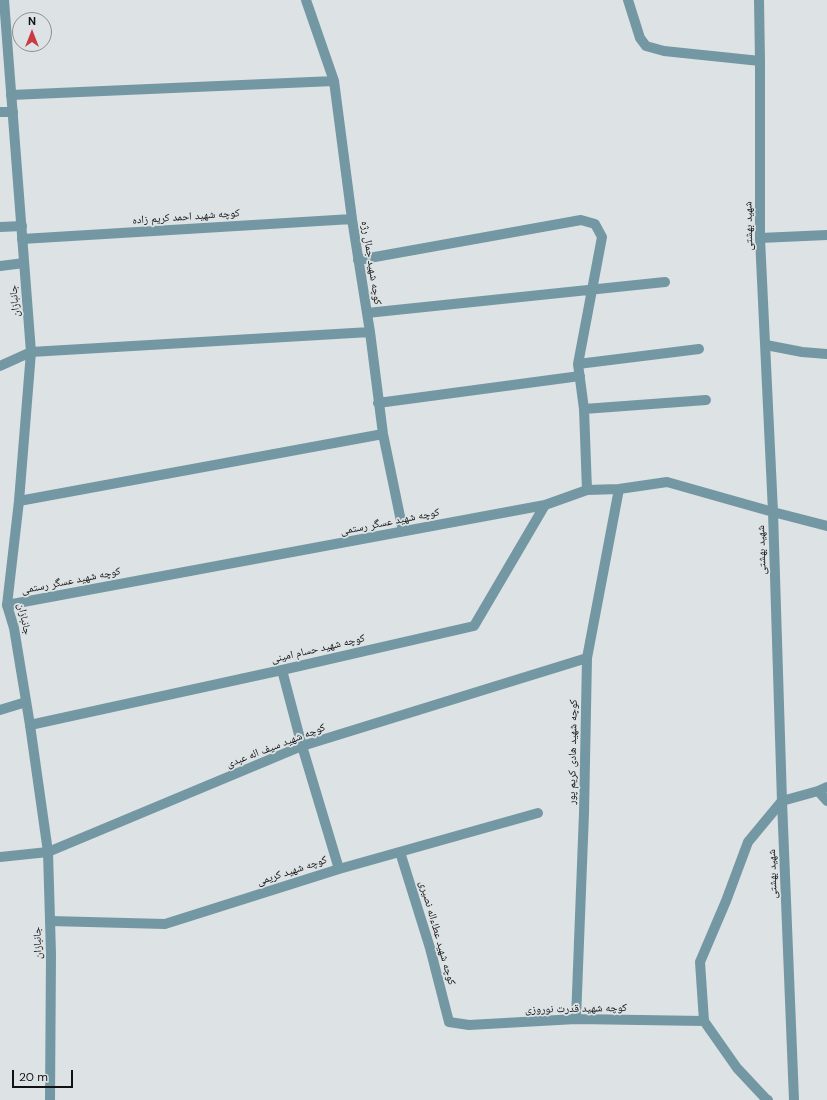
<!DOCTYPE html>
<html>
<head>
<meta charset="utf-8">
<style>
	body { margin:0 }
	#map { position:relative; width:827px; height:1100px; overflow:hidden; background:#dde2e4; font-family:"DM Sans",sans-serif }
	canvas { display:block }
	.north { position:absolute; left:12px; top:12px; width:40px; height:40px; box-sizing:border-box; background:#dde2e4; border:1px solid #8b8f90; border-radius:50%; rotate:0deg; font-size:11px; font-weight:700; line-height:16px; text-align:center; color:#111213 }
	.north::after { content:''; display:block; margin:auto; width:14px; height:18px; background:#ca3a43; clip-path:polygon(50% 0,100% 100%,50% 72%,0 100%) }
	.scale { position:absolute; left:12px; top:1070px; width:61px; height:18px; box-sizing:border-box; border:2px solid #111213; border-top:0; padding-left:5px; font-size:12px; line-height:14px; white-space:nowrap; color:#111213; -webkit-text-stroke:3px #dde2e4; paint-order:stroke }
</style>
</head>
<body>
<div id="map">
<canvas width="827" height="1100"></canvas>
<div class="north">N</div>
<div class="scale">20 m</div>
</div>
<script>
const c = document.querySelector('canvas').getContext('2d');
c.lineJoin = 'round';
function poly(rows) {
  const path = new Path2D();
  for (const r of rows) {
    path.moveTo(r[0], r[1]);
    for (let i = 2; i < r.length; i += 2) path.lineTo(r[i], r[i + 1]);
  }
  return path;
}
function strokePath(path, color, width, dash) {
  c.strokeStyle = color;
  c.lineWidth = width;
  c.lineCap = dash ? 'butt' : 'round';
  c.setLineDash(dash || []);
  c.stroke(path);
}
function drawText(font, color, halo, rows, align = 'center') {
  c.font = font + ' "DM Sans","Noto Naskh Arabic",sans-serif';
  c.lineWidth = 3.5;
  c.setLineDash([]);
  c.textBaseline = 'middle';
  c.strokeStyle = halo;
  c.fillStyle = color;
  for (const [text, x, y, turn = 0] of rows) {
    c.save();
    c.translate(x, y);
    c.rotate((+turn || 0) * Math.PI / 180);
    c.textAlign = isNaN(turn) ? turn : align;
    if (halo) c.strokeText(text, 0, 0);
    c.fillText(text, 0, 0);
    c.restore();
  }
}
strokePath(poly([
	[306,0,334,81,352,219,370,332,383,434,403,531],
	[628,0,640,38,646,46,664,51,760,61],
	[11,95,334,81],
	[0,112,13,112],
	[0,227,22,226],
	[760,238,827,235],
	[22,239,352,219],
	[358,260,581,220,595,224,602,237,578,364,584,409,587,490],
	[0,266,24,263],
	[367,313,665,282],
	[766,345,802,352,827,354],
	[578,364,699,349],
	[0,366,31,352,370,332],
	[378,403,580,376],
	[584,409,706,400],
	[19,501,383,434],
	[7,605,545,505,587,490,619,489,667,482,773,512,827,526],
	[282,670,302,746,339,869],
	[0,710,26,702],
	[30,725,282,670,474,626,545,505],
	[818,791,827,801],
	[400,852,430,948,449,1022,469,1025,576,1019,704,1021],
	[0,857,48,852,302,746,587,658],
	[50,921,165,924,339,869,538,813],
	[576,1019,584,813,587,658,619,489],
	[768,1100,766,1099,737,1068,704,1021,700,962,726,901,748,842,782,801,818,791,827,787]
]), '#7398a3', 10);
strokePath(poly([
	[4,0,31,352,19,501,7,605,14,628,30,725,48,852,51,954,50,1100],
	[759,0,760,61,760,238,773,512,782,801,794,1100]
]), '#7398a3', 10);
drawText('11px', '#111213', '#dde2e4', [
	["کوچه شهید احمد کریم زاده",186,217,-4],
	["شهید بهشتی",749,226,-91],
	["کوچه شهید جمال رژه",371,263,81],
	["جانبازان",15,301,-95],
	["کوچه شهید عسگر رستمی",390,522,-11],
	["شهید بهشتی",762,550,-92],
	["کوچه شهید عسگر رستمی",71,581,-11],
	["جانبازان",24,619,78],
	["کوچه شهید حسام امینی",318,649,-13],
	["کوچه شهید سیف اله عبدی",276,746,-21],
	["کوچه شهید هادی کریم پور",573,752,-89],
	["کوچه شهید کریمی",292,871,-18],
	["شهید بهشتی",773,874,-92],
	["کوچه شهید عطاءاله نصیری",437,933,74],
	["جانبازان",38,943,-92],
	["کوچه شهید قدرت نوروزی",576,1009,-1]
]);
</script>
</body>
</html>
